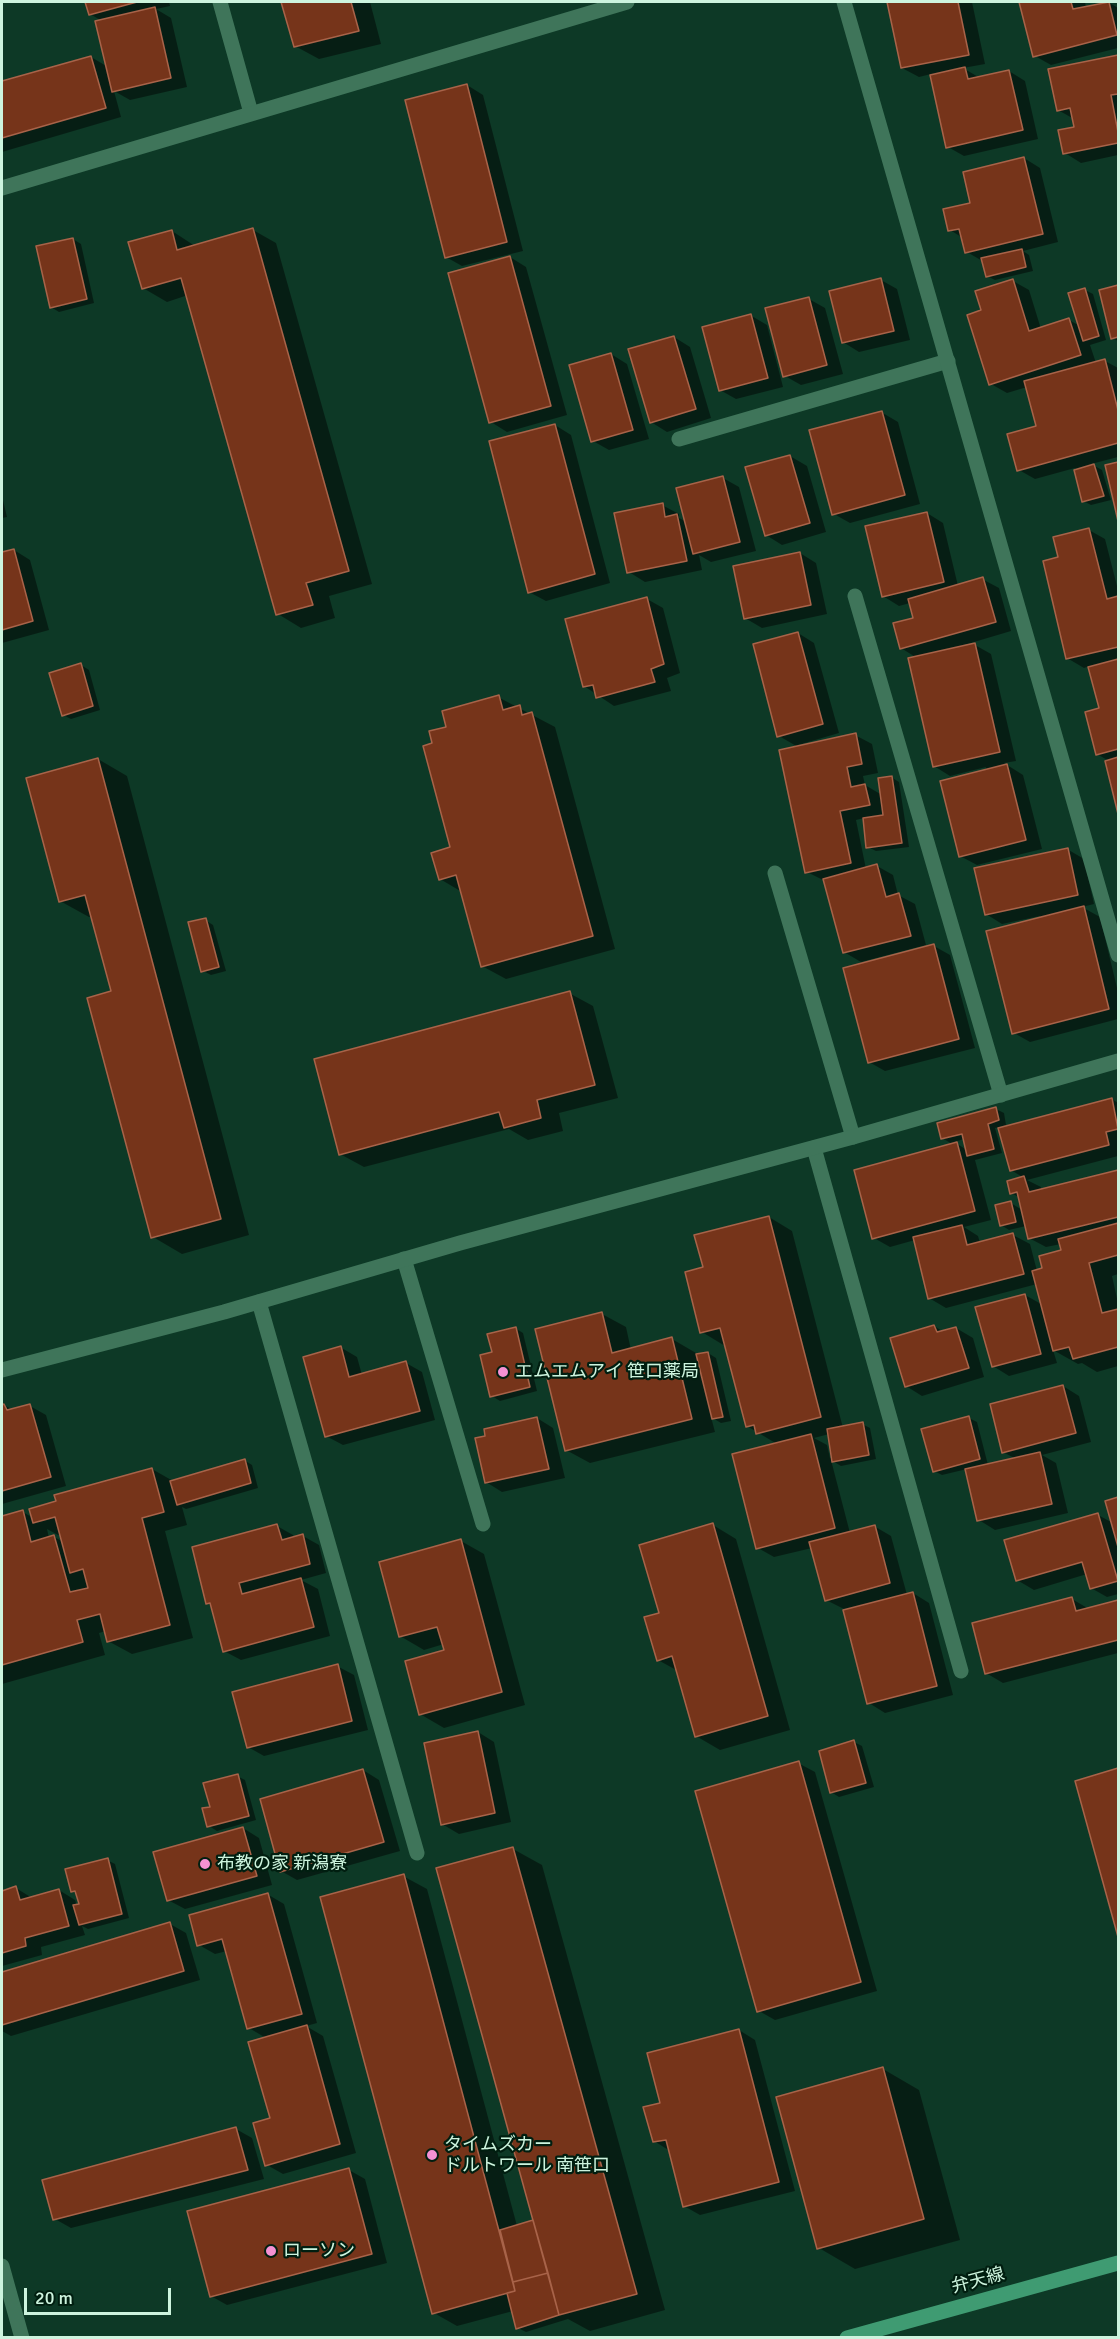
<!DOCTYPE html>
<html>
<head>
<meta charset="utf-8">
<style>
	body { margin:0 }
	#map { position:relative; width:1120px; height:2339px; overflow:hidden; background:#0d3926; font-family:Signika,sans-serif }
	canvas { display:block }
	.frame { position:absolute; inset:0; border:3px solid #cdf4de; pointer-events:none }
	.scale { position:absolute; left:24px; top:2288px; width:147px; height:27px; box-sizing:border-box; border:3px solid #cdf4de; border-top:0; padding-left:8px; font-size:18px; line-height:21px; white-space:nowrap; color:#cdf4de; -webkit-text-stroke:4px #001e10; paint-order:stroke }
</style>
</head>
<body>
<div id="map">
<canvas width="1120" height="2339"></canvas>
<div class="frame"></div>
<div class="scale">20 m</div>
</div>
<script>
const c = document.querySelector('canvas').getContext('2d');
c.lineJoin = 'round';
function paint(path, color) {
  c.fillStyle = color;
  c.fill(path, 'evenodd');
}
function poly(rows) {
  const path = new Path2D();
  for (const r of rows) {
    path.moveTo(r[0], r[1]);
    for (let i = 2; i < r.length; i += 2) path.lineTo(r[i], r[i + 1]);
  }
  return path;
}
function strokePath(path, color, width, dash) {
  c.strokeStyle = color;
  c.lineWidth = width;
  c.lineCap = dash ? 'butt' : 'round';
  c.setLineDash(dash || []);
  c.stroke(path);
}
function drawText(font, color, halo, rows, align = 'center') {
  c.font = font + ' Signika,"Noto Sans JP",sans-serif';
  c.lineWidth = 4.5;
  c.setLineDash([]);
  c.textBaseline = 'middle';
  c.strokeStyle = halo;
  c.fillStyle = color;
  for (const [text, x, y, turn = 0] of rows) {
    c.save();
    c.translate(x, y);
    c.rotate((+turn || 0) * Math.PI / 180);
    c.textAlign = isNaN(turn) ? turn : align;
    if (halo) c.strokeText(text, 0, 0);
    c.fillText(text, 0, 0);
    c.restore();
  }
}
paint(poly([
	[87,2,169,2,170,6,156,9,171,18,187,87,130,100,114,91,121,117,2,152,2,83,91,57,108,67,102,21,90,14],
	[283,2,370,2,381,44,319,59,295,46],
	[889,2,972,2,985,64,963,68,980,78,1009,71,1025,81,1038,139,964,156,948,147,931,74,919,77,902,68],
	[1021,2,1085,2,1086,8,1108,2,1118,8,1118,48,1051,65,1035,56],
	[1118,57,1118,155,1081,163,1065,153,1076,128,1074,119,1058,110,1050,70],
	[467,85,483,95,523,251,462,266,446,257],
	[1024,158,1040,168,1058,242,1023,251,1029,255,1033,271,995,280,987,276,984,262,967,252,963,238,950,230,972,204],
	[253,230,276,243,372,584,329,596,335,618,301,628,278,614,188,295,167,302,143,288,172,231,195,246],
	[73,239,81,244,94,303,59,312,51,307],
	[510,257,526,267,567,415,507,432,491,422],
	[881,280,897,289,910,340,859,352,843,342],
	[1013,281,1029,290,1041,329,1069,320,1080,326,1085,290,1093,294,1106,340,1090,345,1096,363,1105,361,1118,368,1118,457,1091,464,1102,470,1111,500,1091,505,1083,501,1075,468,1035,479,1019,470,1038,427,1027,387,1007,393,991,384,983,311],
	[1118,286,1118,341,1112,338,1100,291],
	[809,299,825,308,843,374,801,385,785,376],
	[750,315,767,325,783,387,736,399,720,390],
	[674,337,690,347,711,418,667,432,651,422],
	[611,354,627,364,649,439,609,450,593,441],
	[881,412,898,422,920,504,850,523,834,514],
	[555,425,571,435,610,583,546,601,529,592],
	[790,456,807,466,826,532,782,545,766,535],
	[1118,463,1118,514,1107,466],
	[723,478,739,487,756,551,711,562,699,555,702,570,645,582,629,572,662,505,679,514,679,518,687,522],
	[2,496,7,517,2,518],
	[927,513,943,523,958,586,982,579,999,588,1011,631,964,645,964,647,975,645,991,654,1016,761,1004,763,1023,775,1042,849,977,865,960,856,986,767,950,776,934,766,917,658,901,648,915,619,910,603,899,606,883,596],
	[1089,530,1105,539,1118,590,1118,808,1107,762,1109,761,1097,754,1100,709,1089,666,1084,668,1067,658,1060,559],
	[14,550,30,560,49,630,2,643,2,554],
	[800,553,816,563,827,614,762,628,745,618],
	[647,599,663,608,680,673,667,678,671,691,614,706,584,686],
	[798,633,814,643,839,733,798,745,798,747,855,735,872,744,878,773,863,776,865,785,882,795,891,777,899,782,909,847,876,851,868,847,864,818,856,820,866,869,877,866,893,875,898,895,915,904,926,945,861,962,844,952,825,881,807,872,798,747,779,736],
	[81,665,89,670,100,710,71,719,63,715],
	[498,697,555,727,615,949,506,979,482,966,462,892,440,879,452,848,433,744,448,728],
	[98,759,127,776,249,1235,182,1254,153,1237,113,992,92,916,89,917,60,901],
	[1067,849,1084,859,1094,904,1082,907,1100,917,1118,992,1118,1019,1030,1042,1014,1033,1040,916,1002,924,986,914],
	[205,920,213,925,226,971,211,975,203,971],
	[934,946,950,955,975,1048,885,1071,869,1062],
	[569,993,593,1006,618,1098,559,1113,563,1131,528,1140,509,1129,364,1167,340,1154],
	[1112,1099,1118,1103,1118,1156,1027,1180,1041,1187,1041,1191,1118,1172,1118,1274,1112,1276,1118,1303,1118,1366,1097,1372,1082,1363,1078,1364,1053,1350,1057,1363,1009,1376,993,1366,1025,1295,1043,1305,1037,1284,946,1308,929,1298,915,1240,890,1247,874,1238,954,1145,942,1138,996,1109,1004,1113,1006,1125,1000,1127,1001,1129],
	[1000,1127,1011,1170,1024,1178,1011,1193,1019,1197,1022,1210,1011,1203,1001,1225,1009,1230,1026,1226,1029,1238,1046,1247,1061,1244,1063,1251,1043,1269,1037,1271,1030,1244,1013,1235,980,1243,978,1236,964,1227,991,1220,975,1160,1002,1153,995,1128],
	[964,1139,967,1150,954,1142],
	[769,1217,792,1231,843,1428,862,1424,870,1428,876,1459,841,1466,831,1460,850,1533,874,1526,891,1536,907,1595,913,1593,929,1603,953,1695,885,1713,869,1703,844,1609,826,1600,812,1548,774,1557,758,1548,777,1444,747,1426,725,1346,702,1332,704,1269],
	[829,1434,833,1458,830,1458,827,1445,814,1438],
	[602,1314,626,1327,631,1350,672,1339,696,1353,696,1356,708,1353,716,1358,731,1421,721,1423,711,1417,715,1432,590,1463,566,1450],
	[934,1326,944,1332,956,1328,973,1338,984,1377,922,1396,906,1386],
	[515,1328,523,1333,537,1391,500,1401,492,1396,494,1354],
	[340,1347,357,1357,362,1375,406,1363,422,1372,435,1420,343,1445,326,1436],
	[1063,1386,1079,1396,1091,1442,1042,1455,1056,1463,1068,1513,995,1530,979,1520,967,1469,942,1475,934,1471,969,1418,977,1422,988,1465,1016,1459,1003,1452],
	[4,1405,13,1410,30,1406,46,1415,66,1486,2,1504,2,1406],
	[537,1418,553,1428,565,1478,502,1492,486,1482],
	[244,1460,252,1465,258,1488,186,1509,182,1507,187,1525,165,1531,193,1638,132,1654,108,1641,106,1631,99,1633,105,1655,2,1684,2,1517,23,1512,33,1518,152,1469,173,1481],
	[47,1529,58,1535,61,1534,64,1542,54,1537,49,1538],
	[1118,1499,1118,1594,1107,1597,1091,1588,1087,1574,1034,1590,1017,1580,1098,1515,1113,1523,1107,1502],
	[713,1525,736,1539,790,1730,720,1750,696,1736,678,1671,658,1660,661,1614],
	[277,1526,293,1535,294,1538,303,1536,319,1545,326,1573,301,1580,318,1589,330,1636,241,1660,224,1651,213,1606,207,1603],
	[461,1541,484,1554,525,1705,444,1728,420,1714,446,1651,444,1644,424,1650,400,1636],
	[1072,1599,1089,1609,1118,1602,1118,1653,1003,1683,986,1673],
	[337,1666,354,1675,368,1730,264,1756,248,1747],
	[478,1732,494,1742,511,1822,459,1834,442,1824],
	[854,1742,862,1746,874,1787,839,1797,831,1792],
	[798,1763,815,1772,877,1991,775,2020,759,2011],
	[363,1770,379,1780,400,1851,297,1880,281,1871],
	[1118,1770,1118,1931,1077,1782],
	[237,1776,245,1780,256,1820,217,1831,209,1826,211,1808],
	[243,1828,259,1838,272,1885,185,1909,168,1900],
	[513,1849,542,1865,665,2310,590,2331,568,2319,526,2332,518,2328,513,2311,457,2326,434,2313,403,1876,427,1889,517,2226,535,2221],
	[107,1860,115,1864,129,1918,88,1929,82,1926,85,1935,41,1947,42,1955,2,1966,2,1892,16,1888,32,1898,59,1890,75,1900,77,1906,81,1905,78,1894,73,1891],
	[267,1894,284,1904,317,2023,306,2026,323,2036,356,2153,283,2174,267,2165,271,2119,266,2038,249,2028,227,1951,215,1954,199,1945],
	[170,1924,186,1933,200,1980,11,2036,2,2031,2,1974],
	[739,2030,755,2040,795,2191,700,2215,684,2206,670,2151,654,2141,661,2104],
	[883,2069,919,2090,960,2240,855,2269,819,2248],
	[236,2129,252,2138,264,2179,71,2228,55,2219],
	[349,2170,365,2179,387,2263,227,2305,211,2296]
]), '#0007');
const building = poly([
	[85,2,137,2,89,15,85,2],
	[281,2,351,2,359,31,294,47,281,2],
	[887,2,958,2,969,55,901,68,887,2],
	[1019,2,1071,2,1073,9,1109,2,1117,35,1033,57,1019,2],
	[155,7,171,78,112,92,95,21,155,7],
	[1118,55,1118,94,1111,95,1118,132,1118,143,1063,154,1058,130,1074,127,1070,108,1057,111,1048,69,1118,55],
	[91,56,106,108,2,138,2,81,91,56],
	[965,67,968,79,1009,70,1023,130,946,148,930,75,965,67],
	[467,84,507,242,445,258,405,100,467,84],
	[1024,157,1043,234,965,253,959,229,948,231,943,209,970,203,963,172,1024,157],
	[253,228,349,571,306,583,313,605,276,615,181,278,142,289,128,242,172,230,177,250,253,228],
	[73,238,87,299,50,308,36,246,73,238],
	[1022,249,1026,267,986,277,981,258,1022,249],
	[510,256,551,406,489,423,448,273,510,256],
	[881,278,894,331,842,343,829,291,881,278],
	[1013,279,1029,331,1069,318,1081,355,989,385,967,315,981,310,975,291,1013,279],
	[1118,285,1118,337,1111,339,1099,290,1118,285],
	[1085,288,1099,336,1083,341,1068,293,1085,288],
	[809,297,827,365,783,377,765,308,809,297],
	[751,314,768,378,719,391,702,327,751,314],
	[674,336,696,409,650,423,628,349,674,336],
	[611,353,633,430,591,442,569,365,611,353],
	[1105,359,1118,410,1118,443,1017,471,1007,434,1036,426,1024,381,1105,359],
	[882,411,905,495,832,515,809,430,882,411],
	[555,424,595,574,528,593,489,441,555,424],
	[790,455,810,523,765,536,745,467,790,455],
	[1118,462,1118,521,1105,465,1118,462],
	[1094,464,1104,496,1082,502,1074,470,1094,464],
	[723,476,740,542,693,554,676,488,723,476],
	[663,503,665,517,677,514,687,561,627,573,614,513,663,503],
	[927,512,944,582,882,597,865,526,927,512],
	[1089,528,1107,599,1118,596,1118,647,1066,659,1043,561,1058,557,1053,537,1089,528],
	[14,549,33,621,2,630,2,552,14,549],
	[800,552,811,605,744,619,733,566,800,552],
	[983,577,996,622,900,649,893,623,913,618,908,599,983,577],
	[647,597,664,664,651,669,655,682,596,698,593,685,583,687,565,619,647,597],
	[798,632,823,724,777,737,753,644,798,632],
	[975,643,1000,752,933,767,908,658,975,643],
	[1118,659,1118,749,1096,755,1085,712,1099,708,1088,667,1118,659],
	[81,663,93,706,62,716,49,673,81,663],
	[499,695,503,710,520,705,522,715,532,712,593,936,481,967,456,875,439,880,431,853,450,847,423,746,432,743,429,731,446,727,442,711,499,695],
	[856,733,862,764,847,767,851,787,865,784,870,805,840,811,851,863,805,873,779,750,856,733],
	[1118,757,1118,814,1105,761,1118,757],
	[98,758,221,1219,151,1238,87,998,111,991,85,895,59,902,26,778,98,758],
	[1007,764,1026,840,959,857,940,781,1007,764],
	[892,776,902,843,866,848,863,818,883,815,878,778,892,776],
	[1068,848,1078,895,985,915,974,868,1068,848],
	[877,864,886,897,899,893,911,936,843,953,823,879,877,864],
	[1084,906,1109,1009,1012,1034,986,931,1084,906],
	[206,918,219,967,201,972,188,922,206,918],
	[934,944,959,1039,868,1063,843,968,934,944],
	[570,991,595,1085,537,1100,541,1118,504,1128,499,1112,339,1155,314,1059,570,991],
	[1112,1098,1118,1129,1106,1132,1109,1145,1010,1171,998,1128,1112,1098],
	[996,1107,999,1120,988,1124,994,1149,967,1156,962,1134,941,1139,937,1123,996,1107],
	[957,1142,975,1211,872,1239,854,1170,957,1142],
	[1118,1170,1118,1217,1028,1239,1017,1192,1010,1194,1007,1181,1024,1176,1029,1192,1118,1170],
	[1011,1201,1016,1222,1000,1226,995,1205,1011,1201],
	[769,1216,821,1417,756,1434,754,1425,746,1427,720,1328,700,1333,685,1272,703,1267,694,1235,769,1216],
	[1118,1223,1118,1255,1089,1263,1102,1313,1118,1309,1118,1347,1073,1359,1069,1347,1053,1351,1032,1271,1042,1268,1039,1256,1061,1250,1058,1239,1118,1223],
	[962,1225,967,1245,1013,1233,1024,1274,928,1299,913,1237,962,1225],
	[1025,1294,1041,1354,992,1367,975,1307,1025,1294],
	[602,1312,612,1353,672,1337,692,1419,565,1451,535,1329,602,1312],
	[934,1325,937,1332,956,1327,969,1368,905,1387,890,1338,934,1325],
	[516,1327,530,1387,490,1397,480,1355,492,1352,487,1334,516,1327],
	[341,1346,349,1377,406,1361,420,1411,325,1437,303,1357,341,1346],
	[708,1352,723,1417,712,1419,696,1354,708,1352],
	[1063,1385,1076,1433,1002,1453,990,1404,1063,1385],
	[4,1404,7,1410,30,1404,51,1477,2,1491,2,1405,4,1404],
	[969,1416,980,1459,933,1472,921,1429,969,1416],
	[537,1417,549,1469,485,1483,475,1438,485,1436,484,1429,537,1417],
	[863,1422,869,1455,832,1462,827,1429,863,1422],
	[811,1434,835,1528,756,1549,732,1454,811,1434],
	[1040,1452,1052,1504,977,1521,965,1469,1040,1452],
	[245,1459,251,1483,177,1505,170,1481,245,1459],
	[152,1468,164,1512,142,1518,170,1625,107,1642,100,1614,77,1620,83,1642,2,1665,2,1516,23,1510,31,1542,54,1535,70,1592,88,1588,83,1569,70,1573,55,1517,33,1523,29,1509,56,1501,54,1495,152,1468],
	[1118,1497,1118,1547,1105,1501,1118,1497],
	[1098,1513,1118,1581,1090,1589,1082,1562,1016,1581,1004,1540,1098,1513],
	[713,1523,768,1716,695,1737,672,1656,657,1661,644,1617,659,1613,639,1545,713,1523],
	[277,1524,282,1540,303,1534,310,1564,239,1583,242,1594,301,1578,314,1627,223,1652,210,1603,206,1604,192,1547,277,1524],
	[875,1525,890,1583,825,1601,809,1542,875,1525],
	[461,1539,502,1692,419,1715,405,1661,444,1650,437,1627,399,1637,379,1562,461,1539],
	[913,1592,937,1686,867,1704,843,1610,913,1592],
	[1072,1597,1076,1611,1118,1600,1118,1640,985,1674,972,1623,1072,1597],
	[338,1664,352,1721,247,1748,232,1692,338,1664],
	[478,1731,495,1813,441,1825,424,1743,478,1731],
	[854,1740,866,1783,830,1793,819,1751,854,1740],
	[799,1761,861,1982,757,2012,695,1791,799,1761],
	[1118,1768,1118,1937,1075,1781,1118,1768],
	[363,1769,384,1842,280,1872,260,1799,363,1769],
	[238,1774,249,1816,207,1827,202,1808,210,1807,203,1783,238,1774],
	[243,1827,257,1876,167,1901,153,1852,243,1827],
	[513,1847,637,2294,559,2315,436,1868,513,1847],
	[108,1858,122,1914,79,1925,73,1905,79,1904,75,1891,71,1892,65,1869,108,1858],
	[404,1874,515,2291,432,2314,320,1897,404,1874],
	[16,1886,20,1900,59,1889,69,1926,25,1938,26,1946,2,1953,2,1891,16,1886],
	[268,1893,302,2014,247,2029,222,1939,197,1946,189,1915,268,1893],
	[170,1922,184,1971,2,2025,2,1972,170,1922],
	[307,2025,340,2144,265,2166,253,2123,270,2118,248,2042,307,2025],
	[739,2029,779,2182,683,2207,666,2140,653,2142,643,2107,660,2103,647,2053,739,2029],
	[883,2067,924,2219,817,2249,776,2097,883,2067],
	[236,2127,248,2170,53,2220,42,2180,236,2127],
	[349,2168,372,2254,210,2297,187,2211,349,2168],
	[533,2220,548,2273,513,2282,500,2230,533,2220],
	[548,2273,559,2315,516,2329,507,2293,515,2291,513,2282,548,2273]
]);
paint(building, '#76341a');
strokePath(building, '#a86349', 1.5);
strokePath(poly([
	[220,2,251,113],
	[679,439,948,361],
	[855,596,1001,1095],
	[775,873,853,1137],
	[814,1148,961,1671],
	[404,1259,483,1524],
	[259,1302,417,1853]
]), '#3f755a', 15);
strokePath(poly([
	[844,2,1118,955],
	[2,188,627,2],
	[2,1370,224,1312,460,1243,853,1137,1118,1061],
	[2,2266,22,2338]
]), '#3f755a', 15);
strokePath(poly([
	[847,2338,1118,2263]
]), '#3f9b72', 15);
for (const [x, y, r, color] of [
	[503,1372,6,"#f491d3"],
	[205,1864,6,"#f491d3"],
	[432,2155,6,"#f491d3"],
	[271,2251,6,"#f491d3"]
]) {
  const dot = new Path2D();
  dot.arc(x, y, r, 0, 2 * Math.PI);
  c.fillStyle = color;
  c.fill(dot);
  strokePath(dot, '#001e10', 2);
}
drawText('18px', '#cdf4de', '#001e10', [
	["エムエムアイ 笹口薬局",515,1372],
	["布教の家 新潟寮",217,1864],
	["タイムズカー",444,2145],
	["ドルトワール 南笹口",444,2166],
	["ローソン",283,2251]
], 'left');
drawText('18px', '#cdf4de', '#001e10', [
	["弁天線",978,2281,-15]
]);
</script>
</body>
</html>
